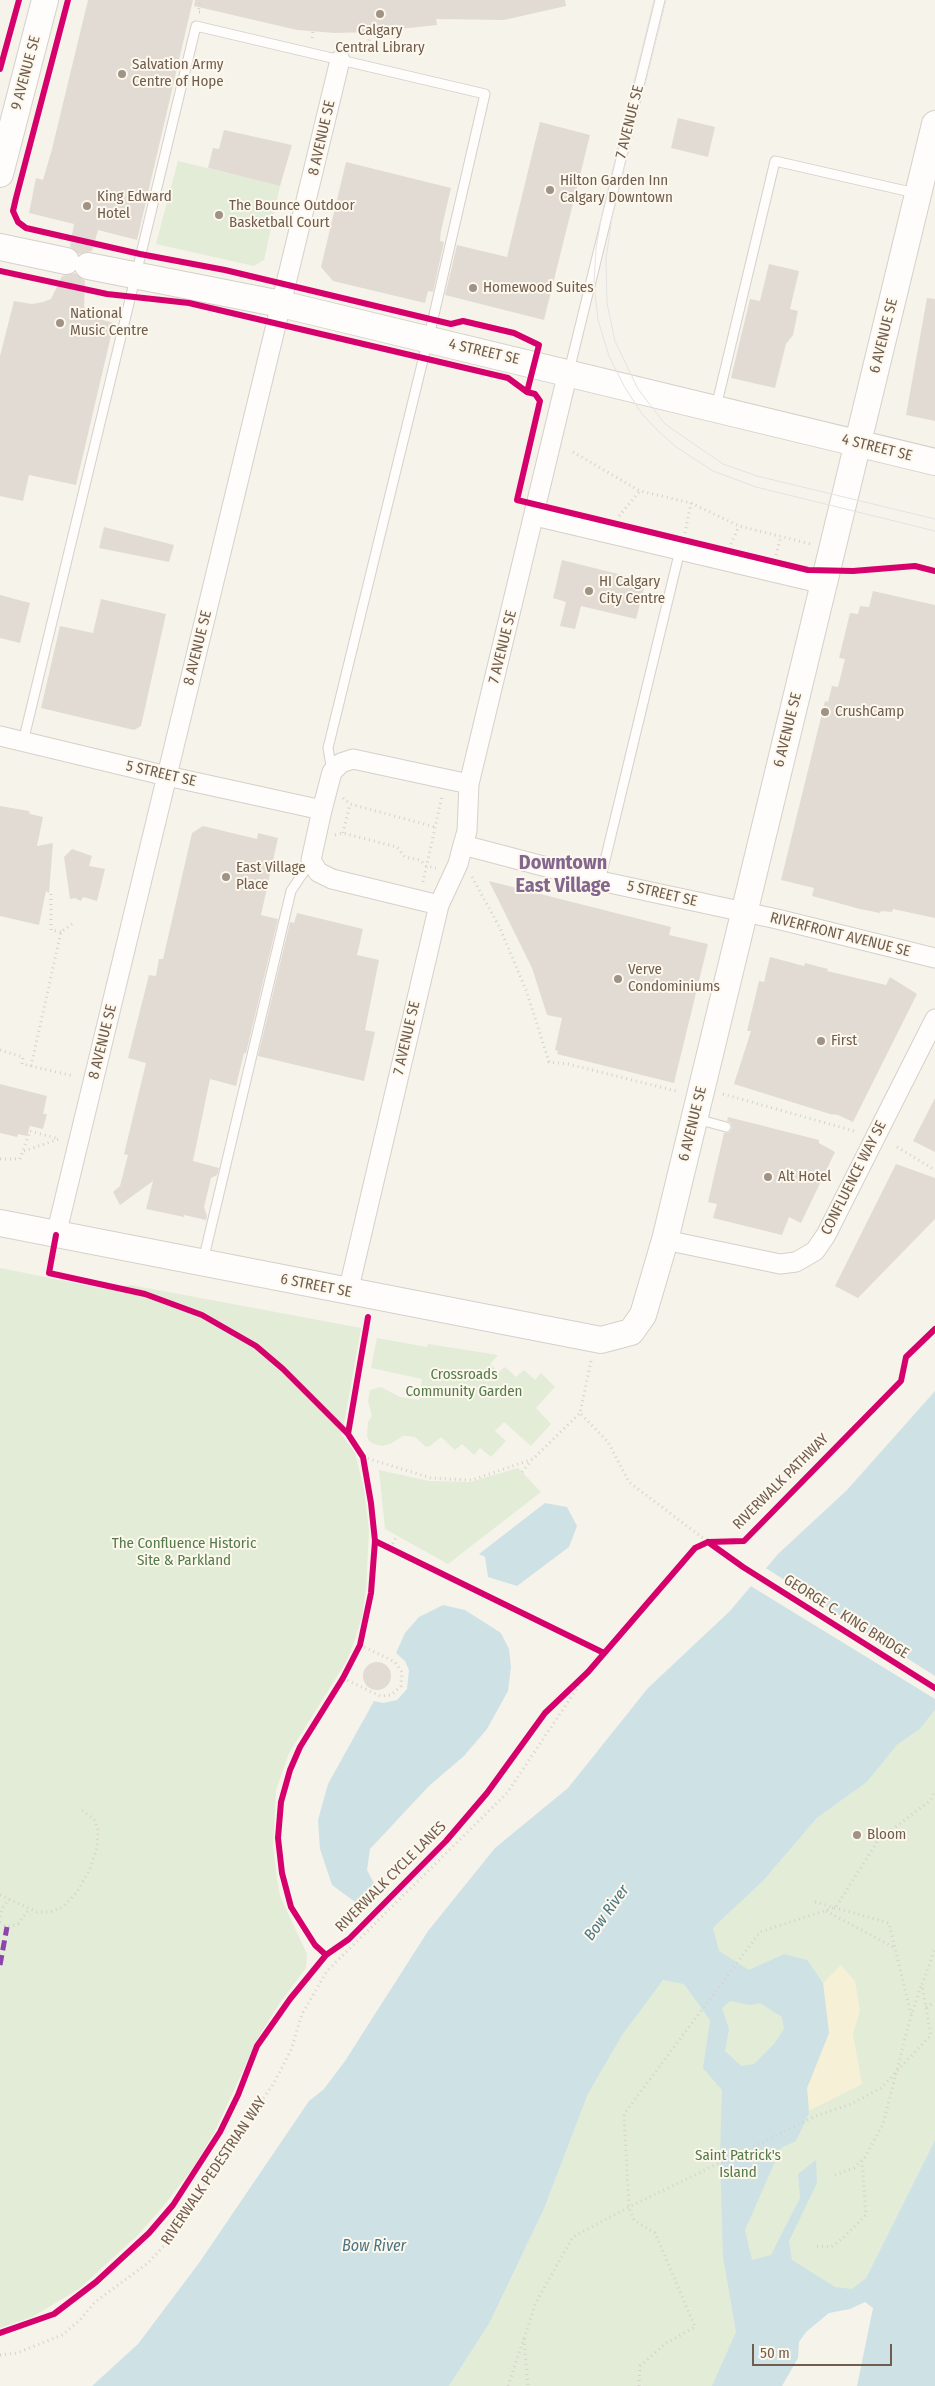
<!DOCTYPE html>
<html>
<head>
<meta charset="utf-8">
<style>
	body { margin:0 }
	#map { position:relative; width:935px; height:2386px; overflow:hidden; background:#f6f3eb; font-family:"Fira Sans Condensed",sans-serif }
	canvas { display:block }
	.scale { position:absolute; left:752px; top:2344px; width:140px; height:22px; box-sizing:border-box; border:2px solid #715d4e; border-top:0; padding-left:6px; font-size:15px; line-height:18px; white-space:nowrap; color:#715d4e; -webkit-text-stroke:4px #fdf8ed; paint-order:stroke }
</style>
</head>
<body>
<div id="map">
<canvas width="935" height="2386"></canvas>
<div class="scale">50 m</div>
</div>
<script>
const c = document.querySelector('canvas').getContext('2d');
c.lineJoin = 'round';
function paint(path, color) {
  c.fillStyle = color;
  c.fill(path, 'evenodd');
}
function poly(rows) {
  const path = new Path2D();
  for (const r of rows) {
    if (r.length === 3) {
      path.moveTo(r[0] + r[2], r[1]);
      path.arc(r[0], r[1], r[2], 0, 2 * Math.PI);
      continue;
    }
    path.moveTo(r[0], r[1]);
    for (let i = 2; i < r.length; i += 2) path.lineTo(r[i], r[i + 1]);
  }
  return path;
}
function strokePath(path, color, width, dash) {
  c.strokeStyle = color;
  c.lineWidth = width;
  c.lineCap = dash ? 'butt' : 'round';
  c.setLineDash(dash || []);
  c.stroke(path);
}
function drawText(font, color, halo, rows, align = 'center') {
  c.font = font + ' "Fira Sans Condensed",sans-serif';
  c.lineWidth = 4;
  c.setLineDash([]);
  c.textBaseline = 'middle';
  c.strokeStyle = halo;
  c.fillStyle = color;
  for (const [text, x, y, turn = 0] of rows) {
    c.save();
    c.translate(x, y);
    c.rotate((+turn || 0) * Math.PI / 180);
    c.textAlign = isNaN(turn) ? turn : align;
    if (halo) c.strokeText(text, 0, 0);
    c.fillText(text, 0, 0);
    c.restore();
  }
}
paint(poly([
	[178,161,280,186,264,260,254,266,156,244],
	[0,1268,105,1289,131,1285,361,1328,342,1435,355,1453,364,1489,369,1531,366,1589,362,1616,354,1642,346,1662,289,1753,276,1790,273,1846,276,1872,280,1896,307,1954,306,1968,279,2004,258,2038,214,2133,192,2169,166,2203,138,2235,79,2289,32,2317,0,2328],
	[377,1338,427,1347,428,1344,498,1355,490,1364,499,1372,505,1367,516,1377,524,1370,535,1380,541,1373,555,1387,536,1408,551,1424,531,1446,504,1422,495,1431,506,1441,491,1457,480,1448,474,1455,462,1444,455,1450,441,1437,430,1446,426,1447,415,1437,409,1436,403,1436,390,1444,382,1446,374,1444,369,1441,367,1436,368,1422,372,1416,368,1401,370,1390,381,1387,400,1397,419,1400,422,1379,371,1368],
	[518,1468,541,1492,448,1564,385,1529,379,1470,429,1481,470,1482],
	[935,1710,935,2140,866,2278,774,2356,764,2386,449,2386,489,2324,544,2209,588,2094,623,2034,655,1989,713,1928,764,1880,817,1818,867,1782,897,1745,920,1729]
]), '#e2ecd7');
paint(poly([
	[841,1965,855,1981,860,2011,853,2034,862,2084,809,2111,807,2088,829,2033,823,1983]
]), '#f6f0d6');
paint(poly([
	[935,1391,935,1710,920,1729,897,1745,867,1782,817,1818,764,1880,713,1928,719,1951,749,1970,784,1954,807,1960,823,1983,829,2033,807,2088,809,2113,796,2141,781,2148,745,2230,752,2260,771,2255,800,2198,798,2174,816,2160,817,2183,789,2241,792,2260,835,2287,852,2289,866,2278,935,2140,935,2386,857,2386,873,2308,865,2302,850,2309,829,2313,806,2332,799,2342,798,2358,782,2386,712,2386,736,2332,723,2257,720,2154,722,2090,703,2068,710,2020,684,1984,663,1980,623,2034,588,2094,544,2209,489,2324,449,2386,92,2386,138,2344,199,2263,309,2101,324,2089,345,2061,428,1931,495,1848,568,1788,648,1688,730,1611,778,1554,847,1490],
	[730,2001,750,2005,760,2003,782,2017,784,2029,774,2044,754,2064,741,2066,725,2051,729,2029,722,2008],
	[545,1503,567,1507,577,1526,569,1547,517,1586,488,1577,485,1557,479,1554],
	[443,1605,465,1610,501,1633,509,1649,511,1667,508,1691,487,1729,464,1756,429,1786,370,1849,367,1870,378,1891,362,1907,332,1885,320,1849,318,1820,328,1784,374,1701,383,1703,397,1700,407,1689,409,1670,405,1661,396,1653,405,1633,419,1617]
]), '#cee2e5');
paint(poly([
	[764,1567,935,1676,935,1699,749,1585]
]), '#f6f3eb');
paint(poly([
	[88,0,193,0,137,240,98,230,92,251,79,254,70,247,74,224,29,213,36,178,43,180,52,149],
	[195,0,565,0,566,6,504,20,436,19,437,25,371,32,335,33,297,30,194,6],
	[678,118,715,127,708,157,671,148],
	[540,122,590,135,544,320,445,295,457,245,507,257],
	[224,130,292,145,280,186,208,168,213,148,219,149],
	[346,162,451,188,441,231,440,241,444,242,433,292,428,291,425,303,333,281,321,267],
	[769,264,799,271,790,309,798,311,793,335,786,344,775,388,731,378,750,299,760,301],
	[75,273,85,281,84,307,95,318,114,323,76,485,29,475,23,501,0,496,0,356,14,301,32,304,43,302,51,299,62,276],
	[927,298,935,299,935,421,906,415],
	[104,527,174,545,169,562,99,548],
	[562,560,646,581,636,619,581,606,575,629,560,626,566,602,553,598],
	[873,591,935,605,935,918,893,909,892,912,881,911,880,913,860,909,812,896,814,888,781,880,825,701,828,702,832,686,838,687,845,659,839,658,850,613,858,614,860,606,869,607],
	[0,595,30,603,20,643,0,638],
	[101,599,166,614,141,726,134,730,41,708,60,626,93,633],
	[0,806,29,811,30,814,43,817,37,846,53,843,49,893,46,891,39,925,0,916],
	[203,826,257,839,258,833,278,838,261,915,278,919,246,1053,244,1053,236,1086,210,1079,193,1161,219,1168,217,1175,211,1178,204,1207,207,1216,206,1220,184,1215,184,1217,146,1209,153,1181,120,1205,113,1192,120,1186,128,1155,124,1154,146,1063,128,1058,149,975,156,976,159,959,163,959,192,833],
	[72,849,92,856,89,866,105,869,97,901,83,897,81,901,75,898,70,899,64,857],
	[489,881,671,927,669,935,708,944,674,1083,557,1054,558,1051,555,1050,562,1018,547,1015,532,968],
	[297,913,363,929,357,955,379,960,365,1030,375,1032,364,1081,258,1056,290,922,294,923],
	[770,957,804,966,805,963,828,969,827,971,886,985,890,977,917,994,853,1122,838,1115,830,1114,734,1084,751,1031,747,1031,759,981,764,982],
	[0,1084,47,1096,43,1114,47,1114,43,1129,30,1126,27,1136,18,1134,17,1137,0,1133],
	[935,1098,935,1152,913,1141],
	[728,1117,819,1140,819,1143,835,1152,801,1223,789,1217,782,1235,713,1218,717,1204,708,1202,724,1133,730,1132,732,1128,731,1123,727,1121],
	[896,1164,935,1178,935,1219,858,1298,835,1286],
	[377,1676,14]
]), '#e2dbd3');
const lane = poly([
	[569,371,660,0],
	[716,407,775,161,915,193],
	[23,742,196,26,485,94,433,319,328,748,332,771],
	[600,881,680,550],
	[697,1119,726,1127],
	[203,1261,291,891,311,861]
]);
const street = poly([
	[535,516,824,584],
	[0,736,167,776,322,810],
	[463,845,600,881,777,919,935,958],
	[439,905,332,879,318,872,311,860,322,810,332,772,341,763,353,759,469,784],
	[56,1235,340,60],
	[665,1240,780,1264,796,1262,815,1251,826,1235,935,1019],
	[348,1292,439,905,458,864,463,845,467,831,469,784,568,372]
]);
const secondary = poly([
	[0,174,45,0],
	[0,247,66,261],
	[88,266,281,304,935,462],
	[0,1223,601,1340,631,1332,643,1315,665,1240,935,124]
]);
strokePath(lane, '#d5d0c9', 11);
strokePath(street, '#d5d0c9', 21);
strokePath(secondary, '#d5d0c9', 28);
strokePath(poly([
	[200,12,198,12,201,0],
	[312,38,313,31],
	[350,45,367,48,371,32],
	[573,452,640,491,691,503,739,526,811,544],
	[619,516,640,491],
	[685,533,691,503],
	[731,544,739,526],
	[776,555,781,536],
	[343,798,350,804,435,827],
	[343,833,350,804],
	[335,835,343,833,397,847,405,857,420,860,426,866,436,868],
	[472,877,500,928,526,990,549,1062,568,1064,676,1091],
	[423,882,442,796],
	[51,894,51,930,61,932],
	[0,1050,23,1057,22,1064,74,1076],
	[31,1066,61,932,72,924],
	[723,1094,854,1131],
	[897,1147,935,1170],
	[24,1151,59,1139],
	[0,1159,20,1159,30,1131,59,1139],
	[591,1361,580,1413,608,1442,629,1482,708,1542],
	[363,1457,431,1478,472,1480,533,1459,580,1413],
	[522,1472,531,1461],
	[390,1548,397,1536],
	[343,1678,380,1696,391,1695,401,1686,402,1672,395,1662,360,1645],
	[0,1895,37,1912,50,1912,63,1907,77,1892,90,1869,97,1848,98,1830,94,1819,80,1809],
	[815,1902,889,1923,911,2014],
	[826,1911,895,1948],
	[0,1917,2,1909,9,1899],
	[0,1922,7,1927,18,1924,29,1909],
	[926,2007,935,2002],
	[835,2175,854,2168,865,2157,883,2124,909,2023,921,1986],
	[817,2246,831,2247,842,2239,866,2215,862,2161],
	[524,2339,528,2386],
	[0,2355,17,2353,62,2335,79,2321,95,2302,148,2263,172,2237,215,2167,274,2083,291,2050,302,2014,327,1971,507,1793,588,1672],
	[508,2386,536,2302,573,2237,629,2207,816,2116,851,2104,881,2088,897,2071,931,2035,922,1985,935,1948],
	[639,2386,640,2366,666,2343,695,2327,655,2233,634,2220,629,2207,624,2114,760,1932,836,1907,879,1839,930,1801,935,1790]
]), '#d7d1cb', 3, [1, 4]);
strokePath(lane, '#fefdfc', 9);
strokePath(street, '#fefdfc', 19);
strokePath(secondary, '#fefdfc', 26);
strokePath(poly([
	[654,0,602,214,596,248,594,283,598,320,609,356,624,386,642,414,658,431,676,447,713,471,756,487,935,531],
	[666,0,612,217,606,259,607,303,615,341,638,389,665,424,723,464,757,476,935,519]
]), '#e4e2e4', 1);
strokePath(poly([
	[0,1965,7,1927]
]), '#8e44ad', 5, [10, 5]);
strokePath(poly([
	[68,0,16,198,13,211,18,222,26,228,140,254,225,270,451,324,463,321,514,333,539,345,527,392],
	[0,69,19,0],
	[0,271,107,294,189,303,508,378,527,392,535,394,540,401,517,500,808,570,853,571,915,566,935,571],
	[56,1235,49,1273,145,1294,202,1315,256,1346,283,1369,348,1434],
	[375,1541,604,1653],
	[708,1542,743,1567,935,1688],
	[326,1955,315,1945,291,1907,282,1873,278,1838,281,1802,290,1770,300,1747,343,1678,360,1645,371,1593,375,1541,371,1503,363,1457,348,1434,368,1317],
	[0,2333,54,2314,96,2282,149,2233,173,2205,220,2132,238,2095,257,2046,290,1999,326,1955,349,1939,446,1841,487,1793,545,1713,588,1672,695,1548,708,1542,744,1541,901,1381,906,1357,935,1329]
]), '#d6006c', 6);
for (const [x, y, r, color] of [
	[380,14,5,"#a09285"],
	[122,74,5,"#a09285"],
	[550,190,5,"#a09285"],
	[87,206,5,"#a09285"],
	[219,215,5,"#a09285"],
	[473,288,5,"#a09285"],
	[60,323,5,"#a09285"],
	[589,591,5,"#a09285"],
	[825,712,5,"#a09285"],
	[226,877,5,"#a09285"],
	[618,979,5,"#a09285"],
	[821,1041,5,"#a09285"],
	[768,1177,5,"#a09285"],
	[857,1835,5,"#a09285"]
]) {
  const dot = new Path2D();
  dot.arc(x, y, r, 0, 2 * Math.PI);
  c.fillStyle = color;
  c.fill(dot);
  strokePath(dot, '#fdf8ed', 2);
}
drawText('15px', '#715d4e', '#fdf8ed', [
	["Calgary",380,31,"center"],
	["Central Library",380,48,"center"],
	["Salvation Army",132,65],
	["Centre of Hope",132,82],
	["Hilton Garden Inn",560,181],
	["Calgary Downtown",560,198],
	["King Edward",97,197],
	["Hotel",97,214],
	["The Bounce Outdoor",229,206],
	["Basketball Court",229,223],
	["Homewood Suites",483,288],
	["National",70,314],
	["Music Centre",70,331],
	["HI Calgary",599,582],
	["City Centre",599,599],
	["CrushCamp",835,712],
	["East Village",236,868],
	["Place",236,885],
	["Verve",628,970],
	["Condominiums",628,987],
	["First",831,1041],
	["Alt Hotel",778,1177],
	["Bloom",867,1835]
], 'left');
drawText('15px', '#715d4e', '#fdf8ed', [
	["9 AVENUE SE",26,73,-75],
	["7 AVENUE SE",630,122,-76],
	["8 AVENUE SE",322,138,-77],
	["6 AVENUE SE",884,336,-76],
	["4 STREET SE",484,352,13],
	["4 STREET SE",877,448,14],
	["7 AVENUE SE",503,647,-76],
	["8 AVENUE SE",198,648,-76],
	["6 AVENUE SE",788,730,-76],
	["5 STREET SE",161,774,13],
	["5 STREET SE",662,894,13],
	["RIVERFRONT AVENUE SE",840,935,14],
	["7 AVENUE SE",407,1038,-77],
	["8 AVENUE SE",103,1042,-76],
	["6 AVENUE SE",693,1124,-76],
	["CONFLUENCE WAY SE",854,1178,-63],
	["6 STREET SE",316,1286,11],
	["RIVERWALK PATHWAY",781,1482,-45],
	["GEORGE C. KING BRIDGE",846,1617,32],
	["RIVERWALK CYCLE LANES",391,1877,-45],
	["RIVERWALK PEDESTRIAN WAY",214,2171,-56]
]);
drawText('15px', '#557b4a', '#fdf8ed', [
	["Crossroads",464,1375],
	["Community Garden",464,1392],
	["The Confluence Historic",184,1544],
	["Site & Parkland",184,1561],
	["Saint Patrick's",738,2156],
	["Island",738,2173]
]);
drawText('italic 16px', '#4a7683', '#fdf8ed', [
	["Bow River",607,1913,-54],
	["Bow River",374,2247]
]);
drawText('bold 20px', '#83668d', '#fdf8ed', [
	["Downtown",563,863],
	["East Village",563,886]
]);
</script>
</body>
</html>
